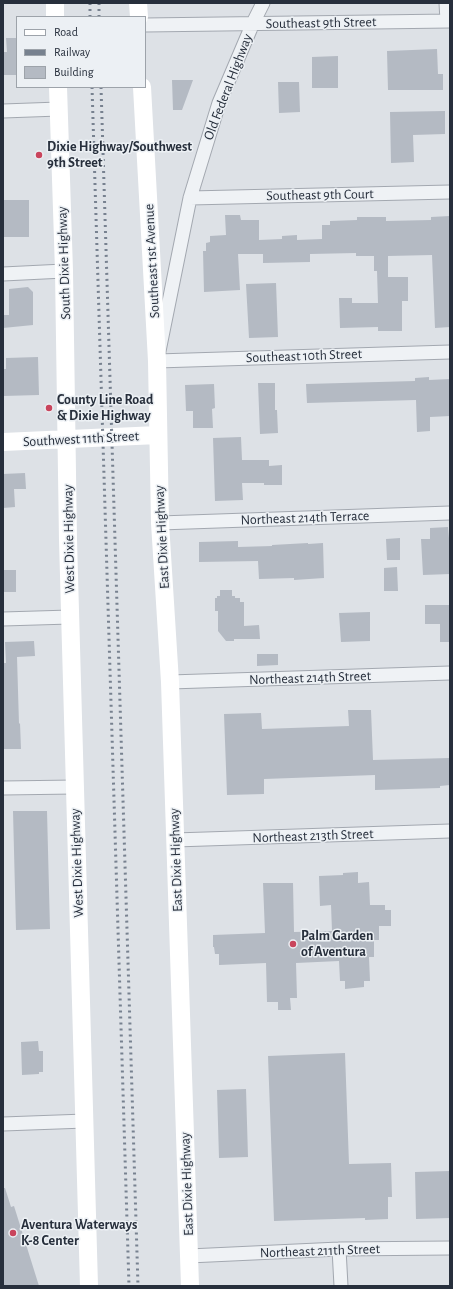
<!DOCTYPE html>
<html>
<head>
<meta charset="utf-8">
<style>
	body { margin:0 }
	#map { position:relative; width:453px; height:1289px; overflow:hidden; background:#dde1e6; font-family:"Alegreya Sans",sans-serif }
	canvas { display:block }
	.frame { position:absolute; inset:0; border:4px solid #272f3c; pointer-events:none }
	.legend { position:absolute; left:16px; top:16px; width:130px; height:72px; box-sizing:border-box; background:#ecf0f4; border:1px solid #9da3aa; margin:0; padding:5px 7px; list-style:none; font-size:12px; color:#272f3c }
	.legend li { display:flex; align-items:center; gap:8px; height:20px }
	.legend b { width:20px; border:1px solid #9da3aa }
</style>
</head>
<body>
<div id="map">
<canvas width="453" height="1289"></canvas>
<div class="frame"></div>
<ul class="legend">
<li><b style="height:5px;background:#fff"></b>Road</li>
<li><b style="height:5px;background:#77818f"></b>Railway</li>
<li><b style="height:11px;background:#b4bac3"></b>Building</li>
</ul>
</div>
<script>
const c = document.querySelector('canvas').getContext('2d');
c.lineJoin = 'round';
function paint(path, color) {
  c.fillStyle = color;
  c.fill(path, 'evenodd');
}
function poly(rows) {
  const path = new Path2D();
  for (const r of rows) {
    path.moveTo(r[0], r[1]);
    for (let i = 2; i < r.length; i += 2) path.lineTo(r[i], r[i + 1]);
  }
  return path;
}
function strokePath(path, color, width, dash) {
  c.strokeStyle = color;
  c.lineWidth = width;
  c.lineCap = dash ? 'butt' : 'round';
  c.setLineDash(dash || []);
  c.stroke(path);
}
function drawText(font, color, halo, rows, align = 'center') {
  c.font = font + ' "Alegreya Sans",sans-serif';
  c.lineWidth = 3;
  c.setLineDash([]);
  c.textBaseline = 'middle';
  c.strokeStyle = halo;
  c.fillStyle = color;
  for (const [text, x, y, turn = 0] of rows) {
    c.save();
    c.translate(x, y);
    c.rotate((+turn || 0) * Math.PI / 180);
    c.textAlign = isNaN(turn) ? turn : align;
    if (halo) c.strokeText(text, 0, 0);
    c.fillText(text, 0, 0);
    c.restore();
  }
}
paint(poly([
	[6,38,17,38,17,75,4,75,4,52,7,52],
	[437,49,438,74,443,74,443,90,388,90,387,51],
	[338,56,338,88,312,88,312,57],
	[172,80,193,80,182,110,173,110],
	[278,82,299,82,300,112,279,113],
	[445,111,445,134,413,135,414,162,391,163,390,112],
	[3,200,29,200,29,237,3,237],
	[225,215,240,215,241,220,259,220,259,240,282,239,282,236,297,235,297,240,322,239,322,225,330,225,330,221,357,220,357,217,386,217,386,221,431,220,431,217,450,216,450,327,435,328,432,255,388,256,388,277,408,277,408,301,402,301,402,331,378,331,378,327,340,328,339,298,352,298,352,303,378,303,377,271,374,271,374,256,356,256,356,253,310,254,310,262,263,263,263,254,238,254,240,290,204,292,203,251,206,251,206,243,210,242,210,236,226,235],
	[276,283,278,337,249,338,246,284],
	[28,287,33,292,33,325,3,328,3,315,9,315,9,289],
	[38,357,39,395,3,396,3,369,6,369,6,358],
	[429,377,429,380,450,379,450,416,430,417,430,431,417,432,416,400,307,403,306,384,415,381,415,378],
	[258,383,275,383,275,410,277,410,278,433,260,434],
	[214,384,215,408,212,409,213,428,193,428,193,411,186,411,185,385],
	[241,437,242,460,269,460,269,466,282,465,282,485,264,485,264,483,242,483,243,500,215,501,213,438],
	[25,473,26,489,14,489,15,507,3,508,3,474],
	[448,527,449,538,450,538,450,574,423,575,421,539,430,539,430,528],
	[400,538,400,560,387,560,386,539],
	[238,541,238,547,272,546,272,545,308,543,308,544,323,543,324,578,294,580,294,578,259,579,258,561,199,562,199,542],
	[397,567,398,591,384,591,384,568],
	[3,570,16,570,16,592,3,592],
	[220,590,232,590,232,596,235,596,235,598,240,598,240,602,244,602,244,626,259,625,260,639,234,639,234,641,226,641,218,631,218,611,215,611,215,598,217,598,217,596,220,596],
	[425,605,450,605,450,642,440,642,440,624,425,624],
	[370,612,370,641,341,642,339,613],
	[34,641,35,656,17,657,19,724,20,723,21,749,3,749,3,663,6,663,5,642],
	[257,654,278,654,278,665,257,666],
	[348,710,371,710,373,760,450,758,450,785,440,786,440,788,375,790,375,775,264,779,264,794,227,795,224,714,261,713,262,729,349,726],
	[13,811,47,811,50,929,16,930],
	[358,872,358,883,369,882,370,905,385,905,385,910,391,910,391,926,379,926,379,940,374,940,374,957,369,957,370,981,364,981,364,987,345,989,345,981,340,981,339,961,296,963,297,998,290,998,291,1010,278,1010,278,1002,267,1002,266,963,219,965,219,954,215,954,214,947,213,947,213,935,265,933,263,883,293,883,294,932,332,931,331,905,320,906,319,876,343,875,343,873],
	[38,1041,39,1051,43,1051,43,1072,39,1072,39,1074,22,1075,21,1042],
	[345,1053,349,1164,391,1163,392,1197,388,1197,388,1219,365,1220,365,1218,274,1221,268,1056],
	[246,1089,248,1157,219,1158,217,1090],
	[450,1171,450,1218,416,1219,415,1172],
	[3,1188,5,1188,11,1207,14,1206,39,1286,3,1286]
]), '#b4bac3');
const street = poly([
	[263,3,253,23,219,103,190,198,157,361,450,352],
	[446,3,447,21],
	[145,25,450,21],
	[3,111,59,109],
	[190,198,450,192],
	[3,274,64,271],
	[160,523,450,513],
	[3,619,70,617],
	[170,682,450,673],
	[3,788,75,787],
	[175,840,450,831],
	[3,1124,85,1121],
	[339,1249,341,1286],
	[189,1256,339,1249,450,1248]
]);
strokePath(street, '#a3a8b0', 15);
strokePath(street, '#eff2f5', 13);
strokePath(poly([
	[55,3,55,17],
	[138,3,139,17],
	[58,87,64,271,68,540,89,1286],
	[142,87,157,361,160,523,170,682,190,1286],
	[3,442,158,435]
]), '#fff', 18);
strokePath(poly([
	[90,3,90,17],
	[99,3,99,17],
	[92,87,129,1286],
	[101,87,138,1286]
]), '#77818f', 3, [2, 4]);
for (const [x, y, r, color] of [
	[39,155,4,"#c9445c"],
	[49,408,4,"#c9445c"],
	[293,944,4,"#c9445c"],
	[13,1233,4,"#c9445c"]
]) {
  const dot = new Path2D();
  dot.arc(x, y, r, 0, 2 * Math.PI);
  c.fillStyle = color;
  c.fill(dot);
  strokePath(dot, '#ecf0f4', 1.5);
}
drawText('14px', '#272f3c', '#ecf0f4', [
	["Southeast 9th Street",321,23,-1],
	["Old Federal Highway",228,87,-69],
	["Southeast 9th Court",320,195,-1],
	["Southeast 1st Avenue",152,261,-93],
	["South Dixie Highway",64,263,-92],
	["Southeast 10th Street",304,356,-2],
	["Southwest 11th Street",81,439,-3],
	["Northeast 214th Terrace",305,518,-2],
	["East Dixie Highway",162,537,-93],
	["West Dixie Highway",69,539,-91],
	["Northeast 214th Street",310,678,-2],
	["Northeast 213th Street",313,836,-2],
	["East Dixie Highway",176,860,-92],
	["West Dixie Highway",77,863,-92],
	["East Dixie Highway",187,1184,-92],
	["Northeast 211th Street",320,1251,-2]
]);
drawText('bold 14px', '#272f3c', '#ecf0f4', [
	["Dixie Highway/Southwest",47,147],
	["9th Street",47,163],
	["County Line Road",57,400],
	["& Dixie Highway",57,416],
	["Palm Garden",301,936],
	["of Aventura",301,952],
	["Aventura Waterways",21,1225],
	["K-8 Center",21,1241]
], 'left');
</script>
</body>
</html>
